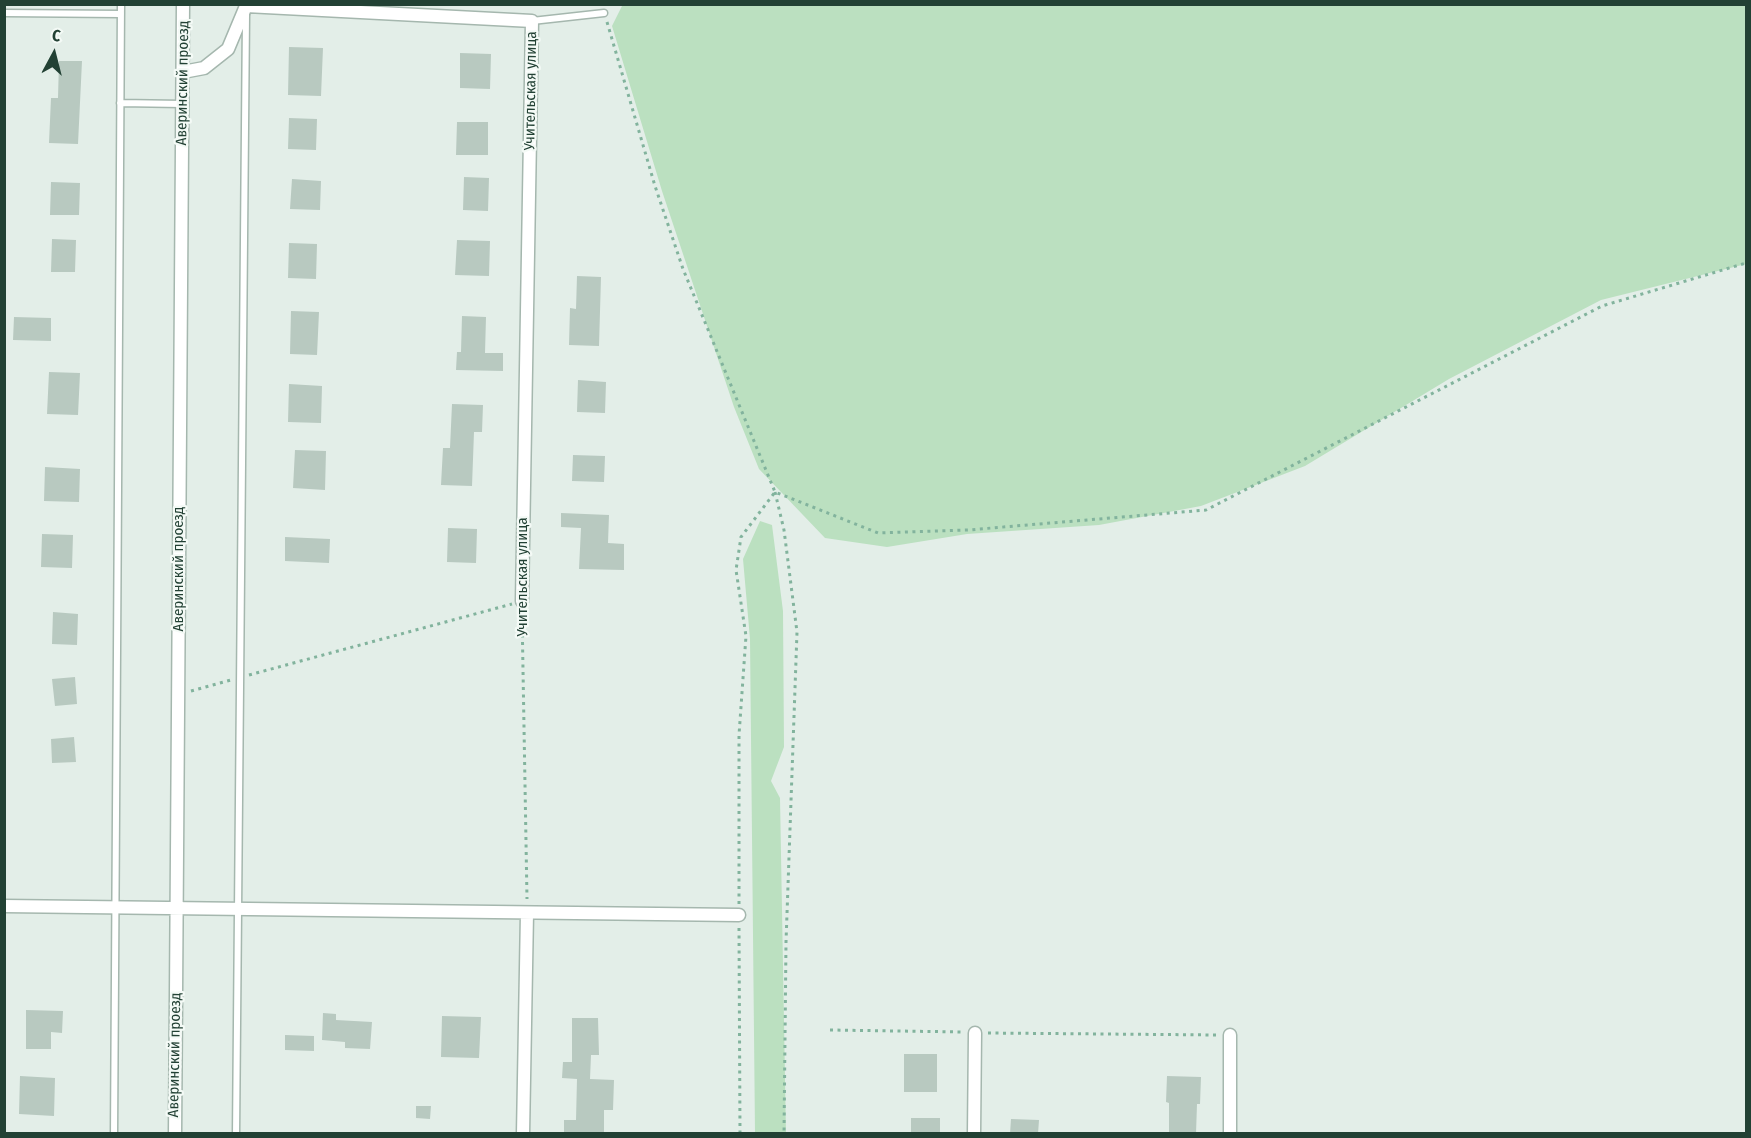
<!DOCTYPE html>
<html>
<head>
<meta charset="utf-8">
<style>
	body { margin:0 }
	#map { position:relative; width:1751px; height:1138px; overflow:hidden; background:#e3eee8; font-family:"Fira Sans Condensed",sans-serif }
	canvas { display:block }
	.frame { position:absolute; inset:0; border:6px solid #224134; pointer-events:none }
	.north { position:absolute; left:24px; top:24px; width:60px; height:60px; -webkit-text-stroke:4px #f4faf6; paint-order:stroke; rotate:7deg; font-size:16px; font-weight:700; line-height:24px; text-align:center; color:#224134 }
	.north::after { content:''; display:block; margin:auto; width:21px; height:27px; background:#224134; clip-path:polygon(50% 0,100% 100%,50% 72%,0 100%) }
</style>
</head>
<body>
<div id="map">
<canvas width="1751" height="1138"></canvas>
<div class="frame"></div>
<div class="north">С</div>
</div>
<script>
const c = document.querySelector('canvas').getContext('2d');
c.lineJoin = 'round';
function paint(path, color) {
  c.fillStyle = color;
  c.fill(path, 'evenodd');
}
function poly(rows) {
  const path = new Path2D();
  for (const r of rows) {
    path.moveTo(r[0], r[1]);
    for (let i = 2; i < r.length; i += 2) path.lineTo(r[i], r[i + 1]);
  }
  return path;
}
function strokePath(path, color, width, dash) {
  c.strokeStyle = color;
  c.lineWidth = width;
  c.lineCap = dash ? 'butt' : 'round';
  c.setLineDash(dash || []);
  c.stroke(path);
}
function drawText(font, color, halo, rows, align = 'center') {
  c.font = font + ' "Fira Sans Condensed",sans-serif';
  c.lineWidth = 4.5;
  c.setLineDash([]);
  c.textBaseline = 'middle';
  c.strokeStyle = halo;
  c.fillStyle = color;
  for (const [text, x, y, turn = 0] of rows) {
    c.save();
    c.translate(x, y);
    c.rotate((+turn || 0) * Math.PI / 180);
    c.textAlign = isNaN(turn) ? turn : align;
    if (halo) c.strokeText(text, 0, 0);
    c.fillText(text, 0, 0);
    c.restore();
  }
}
paint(poly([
	[623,4,1746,5,1746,264,1601,300,1449,379,1305,466,1201,506,1099,525,967,534,887,547,825,538,759,469,734,407,662,191,612,26],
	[760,521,772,525,783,611,784,747,771,781,780,798,786,1134,755,1133,750,639,743,559]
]), '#bbe0c0');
paint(poly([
	[289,47,323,48,321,96,288,95],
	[460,53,491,54,490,89,460,88],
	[59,61,82,61,78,144,49,143,51,98,58,98],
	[289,118,317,119,316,150,288,149],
	[457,122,488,122,488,155,456,155],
	[464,177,489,178,488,211,463,210],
	[292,179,321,181,320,210,290,209],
	[51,182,80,183,79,215,50,215],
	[52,239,76,240,75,272,51,272],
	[457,240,490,241,489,276,455,275],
	[289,243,317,244,316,279,288,278],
	[577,276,601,277,599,346,569,345,570,308,576,309],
	[291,311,319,312,317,355,290,354],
	[462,316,486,317,485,353,503,353,503,371,456,370,457,352,461,352],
	[14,317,51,318,51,341,13,340],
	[49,372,80,373,78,415,47,414],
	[578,380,606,382,605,413,577,412],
	[289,384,322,386,321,423,288,422],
	[452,404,483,405,482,432,474,432,472,486,441,485,443,448,450,448],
	[295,450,326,451,325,490,293,488],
	[573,455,605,456,604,482,572,481],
	[45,467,80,469,79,502,44,501],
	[561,513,609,515,608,543,624,544,624,570,579,569,581,528,561,527],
	[448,528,477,529,476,563,447,562],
	[42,534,73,535,72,568,41,567],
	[285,537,330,539,329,563,285,561],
	[53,612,78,614,77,645,52,644],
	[75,677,77,704,55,706,52,679],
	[74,737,76,762,52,763,51,739],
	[26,1010,63,1011,62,1033,51,1032,51,1049,26,1049],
	[323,1013,336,1014,336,1020,372,1022,370,1049,345,1048,345,1042,322,1040],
	[442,1016,481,1017,479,1058,441,1057],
	[572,1018,598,1018,599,1055,591,1055,590,1079,614,1080,613,1110,604,1110,604,1134,564,1134,564,1120,576,1120,577,1079,562,1078,563,1062,572,1062],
	[285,1035,314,1036,314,1051,285,1050],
	[904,1054,937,1054,937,1092,904,1092],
	[20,1076,55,1078,54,1116,19,1114],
	[1167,1076,1201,1077,1200,1104,1197,1104,1196,1134,1169,1134,1169,1103,1166,1102],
	[416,1106,431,1106,430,1119,416,1118],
	[911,1118,940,1118,940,1134,911,1134],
	[1011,1119,1039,1120,1038,1134,1010,1134]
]), '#b8c9c0');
const service = poly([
	[4,13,121,14],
	[532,21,604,13],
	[120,103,182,104],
	[114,1134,121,4],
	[236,1134,246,15]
]);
const minor = poly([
	[183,72,204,68,228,49,246,6,532,21,522,601],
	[4,906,739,915],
	[1230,1035,1230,1134],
	[175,1134,183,4],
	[523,1134,527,913],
	[974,1134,975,1033]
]);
strokePath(service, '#a5b7ae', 9);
strokePath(minor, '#a5b7ae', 15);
strokePath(poly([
	[607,22,655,186,683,269,775,492,878,533,968,530,1206,510,1602,306,1746,263],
	[775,492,784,530,797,632,786,942,784,1134],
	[522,612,527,899],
	[249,675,512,604],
	[191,691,231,680],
	[739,904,739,735,746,636,736,570,741,537,775,492],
	[739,928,740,1134],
	[830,1030,964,1032],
	[988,1033,1219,1035]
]), '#82b39d', 3, [3, 4.5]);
strokePath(service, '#fff', 6);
strokePath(minor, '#fff', 12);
drawText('15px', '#224134', '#f4faf6', [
	["Аверинский проезд",183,83,-89],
	["Учительская улица",531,91,-89],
	["Аверинский проезд",179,569,-90],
	["Учительская улица",523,577,-90],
	["Аверинский проезд",175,1055,-89]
]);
</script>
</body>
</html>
